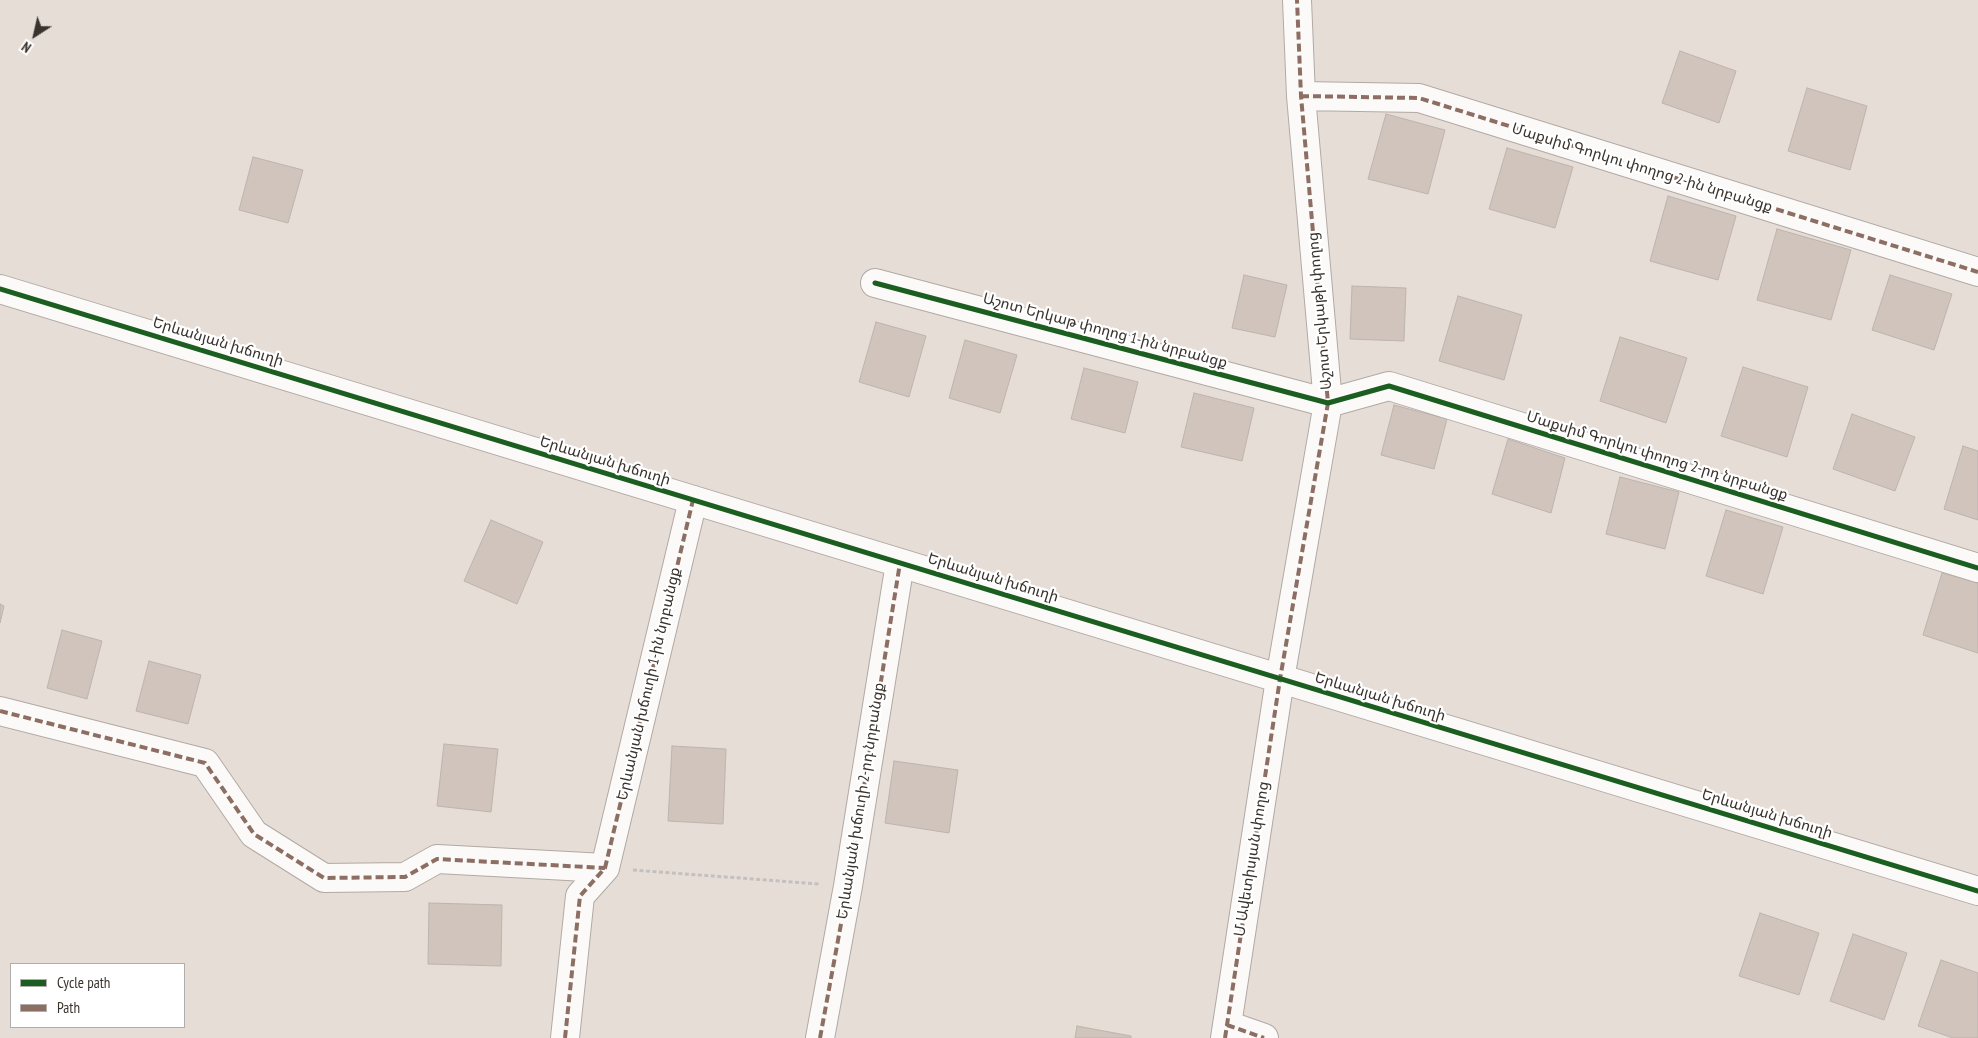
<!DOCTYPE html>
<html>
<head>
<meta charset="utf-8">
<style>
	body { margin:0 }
	#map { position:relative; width:1978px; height:1038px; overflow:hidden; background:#e7ddd7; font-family:"PT Sans Narrow",sans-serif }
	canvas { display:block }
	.legend { position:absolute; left:10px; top:963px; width:175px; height:65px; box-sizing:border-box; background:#fff; border:1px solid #b0adab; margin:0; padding:6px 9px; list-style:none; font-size:15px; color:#39322d }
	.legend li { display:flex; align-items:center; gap:10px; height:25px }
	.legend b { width:25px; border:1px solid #b0adab }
	.north { position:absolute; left:10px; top:10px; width:50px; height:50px; -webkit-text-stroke:4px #fff; paint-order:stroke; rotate:215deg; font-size:14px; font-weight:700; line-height:20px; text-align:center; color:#39322d }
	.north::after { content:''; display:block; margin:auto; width:18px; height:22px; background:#39322d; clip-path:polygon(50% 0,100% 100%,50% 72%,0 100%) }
</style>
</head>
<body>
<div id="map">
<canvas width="1978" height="1038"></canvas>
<ul class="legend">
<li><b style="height:6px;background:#1b5e20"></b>Cycle path</li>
<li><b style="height:6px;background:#8d6e63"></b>Path</li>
</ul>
<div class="north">N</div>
</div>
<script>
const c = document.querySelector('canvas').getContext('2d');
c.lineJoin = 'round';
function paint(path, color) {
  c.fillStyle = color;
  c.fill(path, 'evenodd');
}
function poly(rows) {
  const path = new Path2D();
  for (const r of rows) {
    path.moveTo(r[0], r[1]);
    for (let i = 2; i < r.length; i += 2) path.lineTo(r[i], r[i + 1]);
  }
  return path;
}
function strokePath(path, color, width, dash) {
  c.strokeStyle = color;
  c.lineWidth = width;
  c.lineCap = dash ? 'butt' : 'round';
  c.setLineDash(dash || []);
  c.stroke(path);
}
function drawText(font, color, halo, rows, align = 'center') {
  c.font = font + ' "PT Sans Narrow","Noto Sans Armenian",sans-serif';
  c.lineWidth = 4.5;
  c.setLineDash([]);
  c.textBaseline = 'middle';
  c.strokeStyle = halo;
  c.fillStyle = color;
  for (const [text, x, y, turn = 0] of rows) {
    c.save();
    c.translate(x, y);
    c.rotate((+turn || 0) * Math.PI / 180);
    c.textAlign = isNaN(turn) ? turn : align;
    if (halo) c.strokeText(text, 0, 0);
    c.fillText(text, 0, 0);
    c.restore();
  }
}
const building = poly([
	[1680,51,1736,71,1719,123,1662,103,1680,51],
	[1807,88,1867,106,1850,170,1788,151,1807,88],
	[1386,114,1445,130,1428,194,1368,179,1386,114],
	[1507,148,1573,167,1555,228,1489,209,1507,148],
	[253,157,303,170,288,223,239,210,253,157],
	[1668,196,1736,216,1718,280,1650,261,1668,196],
	[1777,229,1851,250,1831,320,1757,300,1777,229],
	[1244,275,1287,285,1275,337,1232,328,1244,275],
	[1890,275,1952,294,1934,350,1872,330,1890,275],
	[1352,286,1406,288,1404,341,1350,339,1352,286],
	[1458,296,1522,315,1504,380,1439,361,1458,296],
	[876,322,926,336,909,397,859,382,876,322],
	[1620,337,1687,358,1666,423,1600,401,1620,337],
	[965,340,1017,355,1000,413,949,398,965,340],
	[1743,367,1808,387,1787,457,1721,436,1743,367],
	[1084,368,1138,382,1125,433,1071,419,1084,368],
	[1194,393,1254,408,1242,461,1181,447,1194,393],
	[1394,405,1447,419,1434,469,1381,455,1394,405],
	[1852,414,1915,437,1895,491,1833,469,1852,414],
	[1508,439,1565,458,1551,513,1492,494,1508,439],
	[1963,446,1978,451,1978,520,1944,509,1963,446],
	[1620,477,1679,492,1665,549,1606,534,1620,477],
	[1726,510,1783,527,1763,594,1706,576,1726,510],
	[491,520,543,542,517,604,464,581,491,520],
	[1942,573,1978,583,1978,653,1923,635,1942,573],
	[0,604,4,606,0,623,0,604],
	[62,630,102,641,87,699,47,688,62,630],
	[149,661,201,675,188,724,136,711,149,661],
	[444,744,498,749,491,812,437,806,444,744],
	[672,746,726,749,723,824,668,821,672,746],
	[894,761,958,770,949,833,885,823,894,761],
	[429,903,502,905,501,966,428,964,429,903],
	[1760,913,1819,933,1799,995,1739,976,1760,913],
	[1853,934,1907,953,1884,1020,1830,1001,1853,934],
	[1941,960,1978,973,1978,1038,1953,1038,1918,1026,1941,960],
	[1077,1026,1131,1036,1131,1038,1075,1038,1077,1026]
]);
paint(building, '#d0c4bc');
strokePath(building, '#bcb4af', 1);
const minor = poly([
	[1301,96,1419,98,1978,272],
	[875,283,1328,403,1389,386,1978,568],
	[0,711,205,763,254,834,324,878,405,877,437,859,605,868],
	[1227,1025,1264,1038],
	[565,1038,580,896,605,868,693,500],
	[820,1038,848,886,900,563],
	[1225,1038,1280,679,1328,403,1301,96,1297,0]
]);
const tertiary = poly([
	[0,289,1978,891]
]);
strokePath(minor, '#b1a9a4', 30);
strokePath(tertiary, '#b1a9a4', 30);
strokePath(poly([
	[633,870,819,884]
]), '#c3c0be', 3, [4, 2.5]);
strokePath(minor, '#fbfaf9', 28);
strokePath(tertiary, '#fbfaf9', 28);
strokePath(poly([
	[1301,96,1419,98,1978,272],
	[0,711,205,763,254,834,324,878,405,877,437,859,605,868],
	[1227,1025,1264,1038],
	[565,1038,580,896,605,868,693,500],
	[820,1038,848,886,900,563],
	[1225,1038,1280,679,1328,403,1301,96,1297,0]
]), '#8d6e63', 4, [8, 4]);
strokePath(poly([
	[875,283,1328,403,1389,386,1978,568],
	[0,289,1978,891]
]), '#1b5e20', 5);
drawText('15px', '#39322d', '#fff', [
	["Մաքսիմ Գորկու փողոց 2-ին նրբանցք",1642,168,17],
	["Աշոտ Երկաթի փողոց",1320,311,-95],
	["Աշոտ Երկաթ փողոց 1-ին նրբանցք",1105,331,15],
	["Երևանյան խճուղի",218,342,17],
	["Մաքսիմ Գորկու փողոց 2-րդ նրբանցք",1657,456,17],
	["Երևանյան խճուղի",605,461,17],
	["Երևանյան խճուղի",993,578,17],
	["Երևանյան խճուղի 1-ին նրբանցք",649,684,-77],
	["Երևանյան խճուղի",1380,697,17],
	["Երևանյան խճուղի 2-րդ նրբանցք",861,801,-81],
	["Երևանյան խճուղի",1767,814,17],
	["Մ Ավետիսյան փողոց",1252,859,-81]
]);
</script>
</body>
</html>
